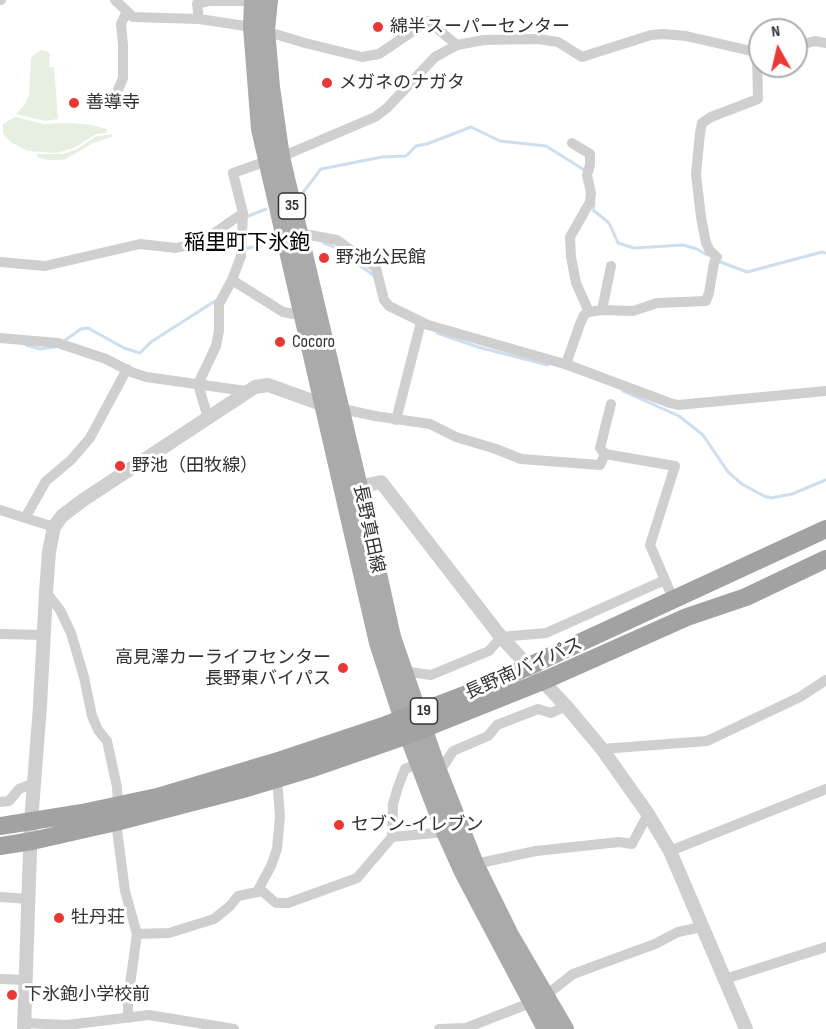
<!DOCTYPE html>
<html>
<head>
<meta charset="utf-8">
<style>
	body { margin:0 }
	#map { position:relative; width:826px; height:1029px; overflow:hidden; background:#fff; font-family:"Sofia Sans Condensed",sans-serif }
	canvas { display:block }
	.north { position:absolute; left:748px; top:18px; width:60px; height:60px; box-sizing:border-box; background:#fff; border:2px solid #adadad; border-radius:50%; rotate:352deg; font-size:16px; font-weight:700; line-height:24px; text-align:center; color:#323232 }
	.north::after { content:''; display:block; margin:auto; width:21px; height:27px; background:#ea3934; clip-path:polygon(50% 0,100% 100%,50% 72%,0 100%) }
</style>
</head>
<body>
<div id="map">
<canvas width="826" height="1029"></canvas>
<div class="north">N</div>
</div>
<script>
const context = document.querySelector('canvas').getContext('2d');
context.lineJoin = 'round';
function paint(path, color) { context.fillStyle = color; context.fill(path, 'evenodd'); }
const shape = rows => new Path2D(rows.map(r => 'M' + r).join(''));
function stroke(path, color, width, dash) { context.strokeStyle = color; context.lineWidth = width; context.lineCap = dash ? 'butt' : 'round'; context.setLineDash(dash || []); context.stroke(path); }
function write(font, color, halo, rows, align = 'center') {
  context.font = font + ' "Sofia Sans Condensed","Noto Sans JP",sans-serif'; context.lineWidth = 6; context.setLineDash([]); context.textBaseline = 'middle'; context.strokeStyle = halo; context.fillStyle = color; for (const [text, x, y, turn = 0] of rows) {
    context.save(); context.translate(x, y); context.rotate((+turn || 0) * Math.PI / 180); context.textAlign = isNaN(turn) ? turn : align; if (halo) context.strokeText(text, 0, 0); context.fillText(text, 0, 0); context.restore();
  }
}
paint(shape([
	[40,50,47,51,50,54,49,67,54,67,58,119,45,121,16,114,25,104,29,95,31,58],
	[15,117,44,124,69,123,92,125,107,129,107,133,96,134,74,148,56,153,28,151,12,143,3,134,3,124],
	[112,134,112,137,93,143,64,160,48,160,37,157,37,154,63,154,77,149,95,137]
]), '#e7efe1');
stroke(shape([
	[301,195,321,169,382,157,406,156,416,146,427,144,471,127,500,141,546,146,586,171],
	[594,204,593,210,609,223,618,243,634,248,683,245,697,249,707,255],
	[246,217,266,209],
	[324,243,337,248,373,275],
	[245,249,272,242],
	[718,261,747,272,822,252,826,253],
	[437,333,478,347,548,365],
	[64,341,81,329,88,328,124,348,140,353,151,342,215,301],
	[26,345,40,349,55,347],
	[623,391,679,416,703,435,728,472,742,484,764,496,771,498,792,494,826,480]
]), '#cddeee', 3);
stroke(shape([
	[0,0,1,0],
	[115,0,133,17,199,19,252,27,305,43,362,57,379,54,428,21,457,45],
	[199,19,197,4,210,1,246,1],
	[796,46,815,41,826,43],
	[115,97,123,78,123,45,121,24,127,11],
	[572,143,590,154,590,165,587,175,591,193,590,202,570,237,571,257,576,283,589,312,602,310,611,266],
	[281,157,375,117,387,108,435,57,457,45,484,40,538,39,558,42,582,57,651,35,663,34,686,36,760,53],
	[299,235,310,235,337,240,376,268,384,300,389,306,428,325,568,365,670,403,678,405,826,391],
	[0,262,45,266,140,244,176,248,189,245,207,238,243,213,233,173,267,161],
	[232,280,283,312,294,314,303,311],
	[602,310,633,311,657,303,706,301,709,293,714,263,717,257,710,251,706,243,701,217,696,174,700,133,702,123,711,117,758,99,757,53],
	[0,338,58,343,106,359,131,372,146,377,246,391],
	[566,364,580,324,584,315,589,312],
	[338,408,375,416,430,424,456,437,496,449,521,459,600,465,605,454,675,466,650,545,674,601],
	[208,418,198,384,216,346,219,331,219,304,232,280,241,256,243,213],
	[396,420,421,322],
	[605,454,600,448,611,404],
	[0,510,54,527],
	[25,518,46,481,71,460,90,438,127,369],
	[46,592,60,610,71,633,84,677,92,716,98,730,107,741,117,787,118,805],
	[0,634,43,635],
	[402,671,431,675,489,651,501,637,546,633,665,580],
	[602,749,707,741,800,697,826,680],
	[437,768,444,765,453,751,488,736,497,725,538,709,551,713,566,706],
	[0,802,9,801,19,789,35,783],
	[116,822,125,891,137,934,128,999,128,1018],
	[392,837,445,832],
	[670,851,826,789],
	[475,864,536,851,619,842,632,844,648,814],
	[257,892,271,866,277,849,280,816,277,779],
	[0,897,29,899],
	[137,934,169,933,214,919,230,906,238,896,262,891,276,903,288,903,357,878,392,837,393,804,398,787,405,769,410,767],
	[0,979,25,980],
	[725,979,826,947],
	[545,996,573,974,655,944,678,932,701,927],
	[24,1023,67,1025,149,1015,234,1029],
	[439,1029,466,1028,530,1003]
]), '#cfcfcf', 10);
stroke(shape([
	[359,487,381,482,501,637,566,706,602,749,648,814,670,851,746,1029],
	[24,1029,31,822,40,706,46,592,49,552,54,527,62,516,83,500,255,387,268,385,324,405]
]), '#cfcfcf', 14);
stroke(shape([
	[253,0,252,27,260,129,378,643,408,735,445,832,463,872,546,1029],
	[269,0,266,30,271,87,281,157,359,487,392,637,437,768,475,864,510,935,565,1029]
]), '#aaa', 18);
stroke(shape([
	[0,826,82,813,157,797,281,760,386,725,475,691,826,529],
	[0,846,32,841,116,822,247,788,310,769,408,735,543,681,687,617,746,597,826,559]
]), '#a2a2a2', 18);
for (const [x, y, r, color] of [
	[378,27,6,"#ea3934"],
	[327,83,6,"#ea3934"],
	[74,103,6,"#ea3934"],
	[324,258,6,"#ea3934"],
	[280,342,6,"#ea3934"],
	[120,466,6,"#ea3934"],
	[343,668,6,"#ea3934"],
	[339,825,6,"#ea3934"],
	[59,918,6,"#ea3934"],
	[12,995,6,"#ea3934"]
]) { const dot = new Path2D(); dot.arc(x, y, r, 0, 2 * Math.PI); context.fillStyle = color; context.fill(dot); stroke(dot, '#fff', 2); }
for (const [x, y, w] of [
	[292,206,27],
	[424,711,27]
]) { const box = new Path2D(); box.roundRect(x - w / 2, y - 13, w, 26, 4.5); context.fillStyle = '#fff'; context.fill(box); stroke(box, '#323232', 1.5); }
write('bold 16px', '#323232', null, [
	["35",292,206],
	["19",424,711]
]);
write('18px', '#323232', '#fff', [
	["綿半スーパーセンター",390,27],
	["メガネのナガタ",339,83],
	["善導寺",86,103],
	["野池公民館",336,258],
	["Cocoro",292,342],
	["野池（田牧線）",132,466],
	["高見澤カーライフセンター",331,658,"right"],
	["長野東バイパス",331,679,"right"],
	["セブン-イレブン",351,825],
	["牡丹荘",71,918],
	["下氷鉋小学校前",24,995]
], 'left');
write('18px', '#323232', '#fff', [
	["長野真田線",368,529,78],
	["長野南バイパス",524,669,-24]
]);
write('21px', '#000', '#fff', [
	["稲里町下氷鉋",247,244]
]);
</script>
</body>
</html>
